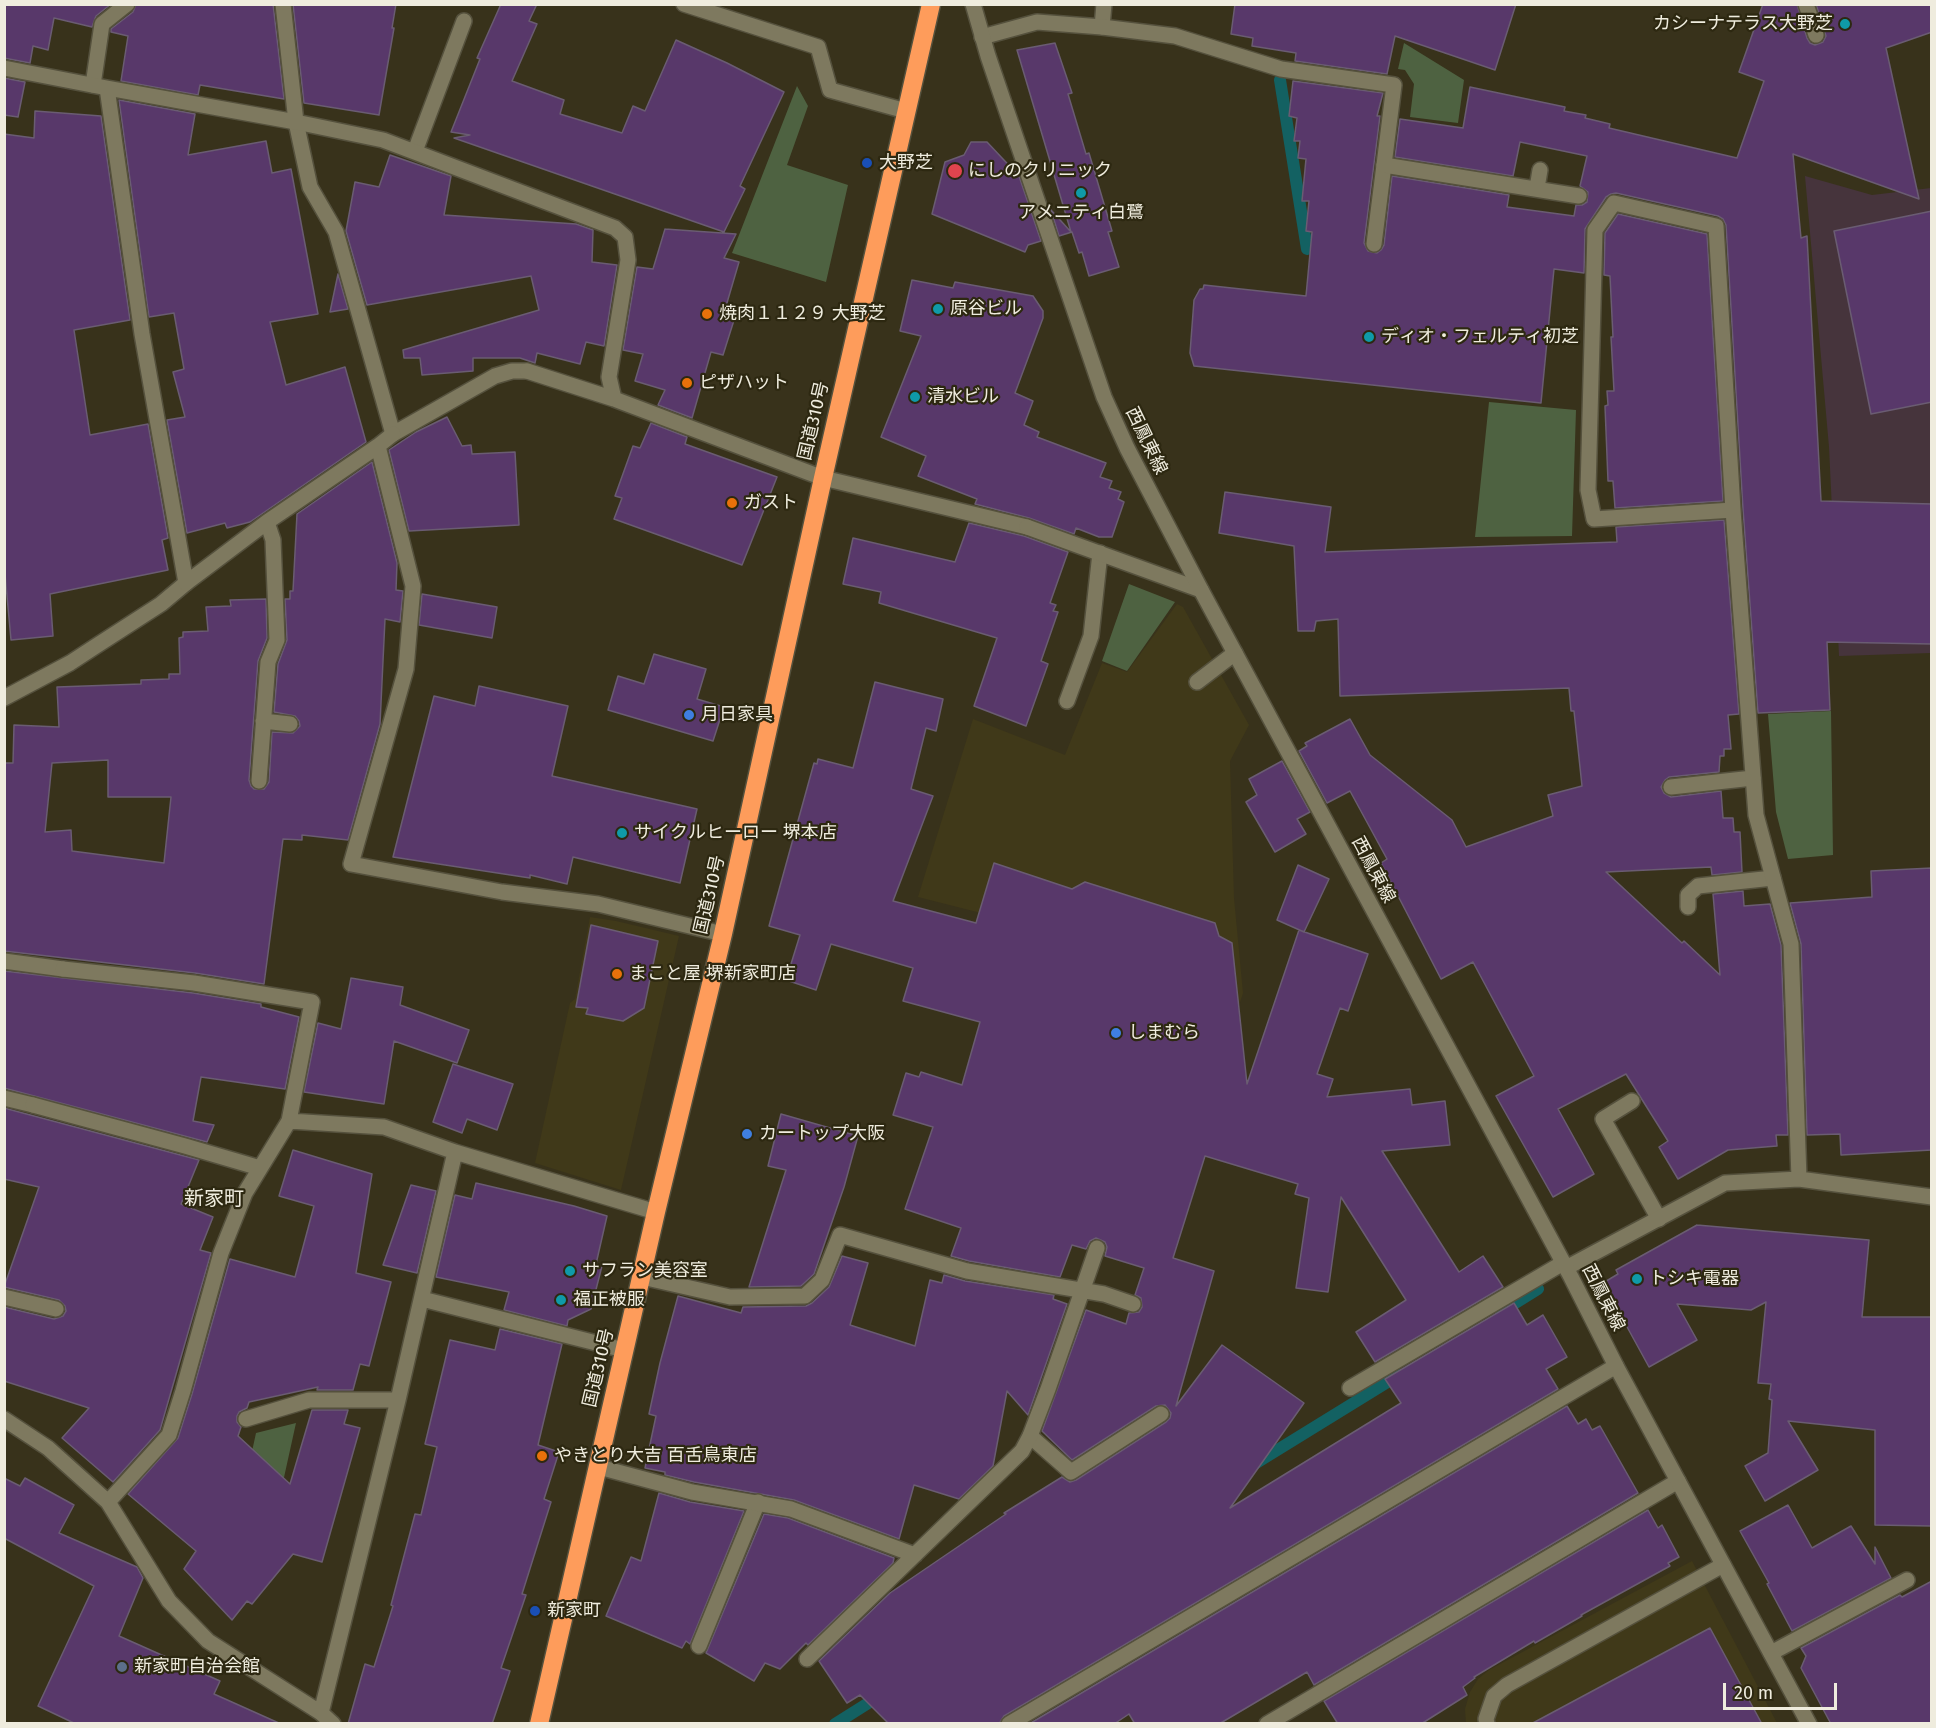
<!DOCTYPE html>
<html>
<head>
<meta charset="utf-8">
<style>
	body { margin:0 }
	#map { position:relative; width:1936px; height:1728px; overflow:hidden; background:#38321b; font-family:"Fira Sans",sans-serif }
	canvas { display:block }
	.frame { position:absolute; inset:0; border:6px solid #efecde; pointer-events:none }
	.scale { position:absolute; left:1723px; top:1683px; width:114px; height:27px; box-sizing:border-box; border:3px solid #efecde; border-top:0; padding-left:8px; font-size:18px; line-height:21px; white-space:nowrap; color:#efecde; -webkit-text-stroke:4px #2d2811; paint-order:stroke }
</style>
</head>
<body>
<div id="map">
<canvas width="1936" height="1728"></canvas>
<div class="frame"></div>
<div class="scale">20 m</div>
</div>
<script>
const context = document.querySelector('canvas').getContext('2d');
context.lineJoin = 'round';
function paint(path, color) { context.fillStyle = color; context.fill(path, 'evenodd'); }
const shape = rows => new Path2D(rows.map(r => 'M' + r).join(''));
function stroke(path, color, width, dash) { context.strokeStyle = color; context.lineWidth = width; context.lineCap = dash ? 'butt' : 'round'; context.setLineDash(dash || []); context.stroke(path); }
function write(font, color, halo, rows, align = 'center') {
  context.font = font + ' "Fira Sans","Noto Sans JP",sans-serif'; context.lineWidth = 4.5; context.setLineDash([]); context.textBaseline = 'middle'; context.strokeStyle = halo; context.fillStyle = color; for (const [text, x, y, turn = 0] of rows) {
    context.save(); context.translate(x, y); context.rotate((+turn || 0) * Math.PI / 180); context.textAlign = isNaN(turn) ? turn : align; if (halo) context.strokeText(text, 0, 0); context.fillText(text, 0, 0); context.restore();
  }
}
paint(shape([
	[1177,604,1183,607,1249,725,1230,761,1234,898,1243,993,1214,1083,1040,928,918,897,973,719,1065,755,1102,663,1127,672],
	[590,917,616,921,679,936,621,1190,535,1163,570,1003,575,999],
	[1692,1561,1777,1723,1466,1724,1465,1709,1470,1692,1478,1679,1489,1670]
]), '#403919');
paint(shape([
	[1805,176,1872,195,1931,188,1931,653,1839,656,1829,447]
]), '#46343c');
paint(shape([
	[1404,43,1464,80,1458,123,1410,117,1414,84,1405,70,1398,69],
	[797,86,808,106,787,165,848,185,826,282,732,253],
	[1489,402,1576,410,1572,536,1475,537],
	[1129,584,1175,602,1127,671,1102,661],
	[1831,711,1833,855,1788,859,1776,812,1768,714],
	[296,1423,281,1491,246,1479,256,1433]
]), '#4e6241');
stroke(shape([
	[1280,80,1307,249],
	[1501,1312,1538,1289],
	[1253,1465,1399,1375],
	[835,1724,881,1695]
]), '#136162', 12);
const building = shape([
	[4,4,111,4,96,16,92,27,54,18,48,50,33,46,30,63,4,58,4,4],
	[136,4,273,4,284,99,200,85,198,95,121,81,128,36,111,32,111,29,133,12,136,4],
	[293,4,396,4,392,28,394,28,379,115,304,103,293,4],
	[501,4,537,4,529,21,537,24,512,81,564,100,560,114,622,133,633,106,645,111,676,40,727,63,784,92,740,186,745,189,724,232,454,138,470,135,451,132,480,59,477,58,501,4],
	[1235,4,1516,4,1495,70,1395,36,1387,74,1295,61,1296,53,1252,46,1253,38,1231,34,1235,4],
	[1763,4,1797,4,1807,38,1810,43,1815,45,1823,42,1826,36,1816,4,1932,4,1932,32,1886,48,1919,199,1793,154,1801,238,1807,236,1821,501,1932,504,1932,644,1827,642,1830,710,1758,713,1743,509,1726,225,1723,219,1718,216,1616,193,1611,194,1606,197,1585,229,1584,273,1554,269,1541,403,1194,366,1190,353,1194,300,1200,289,1203,289,1204,285,1306,296,1312,232,1306,231,1309,201,1302,201,1306,159,1298,158,1300,141,1294,141,1297,118,1289,116,1293,81,1383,93,1377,116,1380,116,1364,243,1368,251,1377,253,1381,250,1384,245,1392,176,1509,195,1507,207,1574,216,1576,205,1582,205,1587,202,1588,192,1580,186,1587,156,1520,142,1513,176,1395,157,1400,119,1463,128,1470,87,1565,107,1564,111,1586,115,1585,118,1610,124,1609,128,1737,158,1764,81,1739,72,1763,4],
	[1055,43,1072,93,1068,94,1086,154,1089,153,1112,231,1108,232,1119,267,1089,276,1082,252,1079,253,1072,232,1059,236,1051,210,1071,232,1017,50,1055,43],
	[4,78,25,82,18,117,4,115,4,78],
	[119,100,195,114,188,155,266,141,272,173,291,169,318,314,270,322,286,385,345,367,366,442,250,522,227,528,225,523,187,533,167,420,185,417,173,372,184,369,174,313,149,317,119,100],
	[35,111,101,116,130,320,74,330,90,435,148,424,168,538,162,540,168,570,50,594,53,636,11,640,4,563,4,134,34,138,35,111],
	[971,142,987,142,1019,176,1041,241,1028,245,1025,252,932,214,945,162,964,155,971,142],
	[390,155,451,176,444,215,576,224,593,230,592,262,617,265,604,346,586,342,580,364,537,353,535,363,520,358,473,358,473,371,422,375,420,358,404,358,403,350,539,310,531,276,367,305,346,231,355,182,379,187,390,155],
	[1932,211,1932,402,1871,414,1834,231,1932,211],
	[1618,214,1707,234,1723,501,1615,508,1613,481,1608,481,1605,406,1608,405,1607,391,1614,391,1611,337,1613,337,1610,276,1604,275,1605,233,1618,214],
	[665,229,736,234,724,258,739,262,724,313,735,317,723,355,711,352,692,418,658,405,665,390,635,381,643,354,623,350,637,267,653,269,665,229],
	[338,274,348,309,330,312,338,274],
	[912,280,953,288,955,282,1033,296,1043,311,1043,318,1015,393,1033,401,1024,425,1039,432,1037,437,1106,463,1100,477,1112,481,1109,488,1121,492,1118,499,1124,502,1112,537,1099,537,1076,528,1074,534,1029,518,975,504,977,499,918,476,926,456,881,437,921,336,900,331,912,280],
	[447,417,462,446,471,445,472,454,515,452,519,525,409,531,389,450,416,432,447,417],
	[651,423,687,437,685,444,777,477,742,565,614,519,622,498,615,496,633,446,640,448,651,423],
	[372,462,397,563,396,590,403,591,400,622,385,619,380,724,348,840,302,835,302,840,283,839,264,984,195,973,4,951,4,763,13,763,14,725,59,727,57,687,141,684,141,680,169,679,169,674,180,674,179,638,183,637,183,632,208,631,206,607,231,606,230,600,266,599,267,638,258,661,249,780,251,786,254,789,264,789,269,782,272,732,293,733,300,726,299,721,295,716,274,712,278,664,287,640,285,599,290,599,290,591,293,591,297,514,372,462],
	[108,760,108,797,171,797,164,863,72,851,71,830,45,832,52,763,108,760],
	[1225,492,1331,507,1325,552,1617,542,1616,527,1724,520,1739,714,1728,715,1731,749,1724,749,1724,756,1720,756,1719,772,1669,777,1665,780,1661,787,1664,793,1671,797,1721,791,1723,818,1733,818,1734,832,1740,832,1742,872,1712,875,1711,867,1606,872,1682,943,1684,941,1720,975,1713,894,1743,891,1744,906,1770,904,1781,945,1788,1135,1776,1135,1777,1146,1728,1150,1678,1179,1659,1147,1668,1141,1626,1074,1558,1109,1594,1174,1553,1197,1496,1096,1534,1076,1473,962,1441,979,1381,863,1387,859,1350,791,1327,803,1299,751,1307,746,1305,743,1350,719,1370,755,1452,820,1466,847,1553,816,1548,795,1582,786,1574,711,1571,711,1569,688,1340,696,1338,619,1316,621,1314,631,1298,631,1294,546,1219,533,1225,492],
	[969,523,1024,536,1068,552,1050,603,1056,605,1053,611,1058,612,1041,661,1048,664,1026,726,974,706,997,638,879,603,881,592,843,584,853,538,955,562,969,523],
	[422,594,497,607,492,638,419,625,422,594],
	[654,654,706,669,697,699,724,707,713,741,608,710,618,676,644,684,654,654],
	[875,682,943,699,936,731,926,728,911,789,933,796,893,901,976,923,994,863,1072,889,1085,882,1215,923,1219,936,1232,943,1247,1084,1299,930,1368,954,1348,1011,1340,1008,1317,1074,1333,1079,1327,1097,1410,1089,1412,1105,1445,1101,1450,1145,1382,1151,1459,1272,1483,1256,1503,1287,1375,1362,1356,1332,1406,1300,1341,1197,1328,1292,1296,1288,1309,1198,1295,1194,1298,1184,1205,1156,1173,1258,1214,1271,1176,1406,1222,1345,1304,1403,1230,1508,1401,1403,1385,1379,1514,1303,1527,1325,1543,1315,1567,1357,1546,1369,1558,1389,1004,1716,999,1724,889,1724,860,1695,847,1703,819,1661,890,1593,1006,1514,1004,1513,1062,1477,1070,1482,1076,1480,1166,1422,1170,1418,1171,1413,1165,1405,1156,1406,1072,1460,1042,1431,1086,1310,1126,1324,1129,1313,1139,1312,1142,1307,1141,1298,1135,1295,1144,1268,1105,1256,1107,1247,1105,1242,1096,1238,1090,1241,1086,1249,1072,1245,1060,1277,969,1261,951,1256,961,1228,905,1209,933,1127,893,1115,906,1073,919,1077,921,1072,962,1085,980,1022,903,1001,913,968,831,944,816,990,786,980,800,935,769,926,814,763,817,764,818,759,853,768,875,682],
	[479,686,568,706,552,776,697,809,680,883,573,857,567,884,530,875,530,878,393,857,434,696,475,706,479,686],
	[1282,761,1310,812,1297,819,1306,834,1275,852,1246,802,1257,795,1249,779,1282,761],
	[1298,865,1329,879,1304,932,1277,920,1298,865],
	[1932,868,1932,1150,1841,1155,1840,1134,1807,1135,1801,944,1790,903,1872,897,1871,871,1932,868],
	[591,925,658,941,644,1008,623,1021,586,1014,588,1008,576,1007,591,925],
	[4,971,193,993,261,1004,261,1007,299,1017,285,1089,201,1077,193,1121,214,1125,207,1142,4,1088,4,971],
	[351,978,403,987,400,1005,469,1030,457,1063,394,1041,384,1104,304,1092,318,1023,341,1029,351,978],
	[453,1064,513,1084,497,1130,467,1119,462,1133,433,1122,453,1064],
	[4,1108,199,1160,181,1204,213,1217,200,1250,211,1253,160,1430,113,1482,62,1438,89,1408,4,1381,4,1307,54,1319,63,1316,66,1311,65,1306,59,1300,4,1287,39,1187,4,1179,4,1108],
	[781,1114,858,1136,844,1187,814,1274,801,1286,749,1287,786,1170,768,1166,781,1114],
	[293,1150,372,1174,356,1273,391,1282,369,1366,360,1364,353,1390,317,1390,318,1387,249,1402,247,1408,239,1412,237,1416,237,1422,241,1427,238,1436,290,1484,312,1410,348,1410,344,1424,360,1428,322,1562,293,1554,252,1604,247,1601,232,1620,184,1569,196,1551,128,1494,178,1438,192,1394,230,1259,295,1277,314,1206,279,1196,293,1150],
	[476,1183,574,1206,607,1216,596,1264,602,1266,591,1309,568,1320,567,1326,504,1310,509,1292,436,1277,455,1195,472,1199,476,1183],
	[411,1185,436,1191,417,1273,383,1265,411,1185],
	[1697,1225,1869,1240,1862,1317,1932,1317,1932,1526,1875,1525,1875,1430,1788,1421,1818,1470,1765,1501,1745,1466,1768,1453,1772,1400,1769,1399,1771,1384,1758,1383,1766,1302,1751,1310,1677,1304,1697,1340,1649,1367,1603,1283,1618,1274,1616,1270,1697,1225],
	[842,1256,868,1263,850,1325,915,1346,930,1280,942,1283,944,1275,965,1281,1054,1295,1053,1299,1067,1304,1028,1415,1007,1391,993,1466,959,1499,914,1485,899,1539,794,1500,694,1482,665,1475,665,1472,645,1468,656,1416,649,1414,660,1363,678,1296,741,1313,743,1307,806,1306,812,1303,829,1287,842,1256],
	[500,1329,562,1344,538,1445,559,1452,544,1499,551,1502,522,1594,526,1595,501,1668,510,1671,492,1724,348,1724,365,1664,374,1667,393,1606,391,1605,415,1514,421,1515,437,1447,425,1444,450,1340,495,1350,500,1329],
	[1567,1406,1578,1424,1586,1419,1592,1430,1600,1426,1638,1493,1314,1685,1307,1672,1219,1724,1135,1724,1129,1714,1114,1724,1029,1724,1567,1406],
	[4,1478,20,1486,25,1478,74,1505,59,1533,137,1567,143,1578,119,1636,220,1681,214,1694,281,1724,76,1724,38,1706,94,1586,4,1538,4,1478],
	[659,1493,690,1502,744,1511,690,1644,686,1641,682,1648,606,1616,631,1557,641,1561,659,1493],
	[1788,1505,1812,1548,1851,1526,1875,1564,1875,1547,1891,1578,1792,1631,1767,1584,1769,1583,1740,1531,1788,1505],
	[1648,1510,1658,1528,1662,1525,1679,1557,1668,1563,1670,1566,1581,1615,1582,1616,1535,1643,1534,1641,1474,1677,1475,1678,1463,1687,1467,1695,1421,1724,1338,1724,1324,1701,1648,1510],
	[764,1514,788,1518,894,1558,893,1563,808,1645,806,1643,780,1669,765,1663,754,1681,706,1653,764,1514],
	[1932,1581,1932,1724,1831,1724,1801,1668,1806,1656,1801,1648,1900,1595,1902,1597,1932,1581],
	[1710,1628,1762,1724,1531,1724,1710,1628]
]);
paint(building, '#58386a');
stroke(building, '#6a5c72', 1.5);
const lane = shape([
	[684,4,818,47,830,90,906,111],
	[1806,4,1816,35],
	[1102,27,1104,4],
	[93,85,102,24,127,4],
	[296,122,310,187,336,232,393,434,495,376,512,371,527,371],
	[415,151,464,21],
	[1374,244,1384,165],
	[823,478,1027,527],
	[1197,682,1235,653],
	[4,698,70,663,96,646,161,604,186,583],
	[1067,701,1091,636,1100,553],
	[1671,787,1753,778],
	[1688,907,1688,895,1698,886,1773,878],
	[4,961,63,969],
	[4,1098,33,1105],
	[1632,1101,1603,1119,1659,1219],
	[1350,1388,1563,1263],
	[1030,1436,1071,1472,1161,1414],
	[699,1646,758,1502],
	[1771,1653,1907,1580],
	[1487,1724,1486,1719,1494,1696,1507,1685,1723,1565]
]);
const street = shape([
	[283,4,296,122],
	[982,37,1037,22,1102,27,1175,36,1281,69,1394,85,1384,165,1579,196],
	[4,68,107,88,296,122,383,140,615,228,625,237,628,260,609,377,614,399],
	[107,88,142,334,186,583,267,522,378,446,393,434],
	[1537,188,1540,170],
	[527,371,614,399,823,478],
	[378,446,413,586,406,669,351,864,502,892,598,904,723,934],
	[1733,510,1594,519,1588,490,1595,230,1614,203,1716,226,1733,510,1756,815,1791,944,1799,1179],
	[1027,527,1201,590],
	[263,721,290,724],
	[259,781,268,662,277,640,273,540,267,522],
	[63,969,194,983,312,1002,289,1121,245,1193,221,1253,183,1391,169,1435,108,1502],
	[33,1105,185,1146,260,1168],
	[289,1121,384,1127,455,1152,656,1212],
	[1566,1268,1725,1183,1799,1179,1932,1197],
	[642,1277,730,1297,805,1296,822,1280,840,1235,967,1271,1104,1294,1133,1304],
	[4,1297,56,1309],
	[422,1299,624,1350],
	[4,1419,48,1448,108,1502,169,1601,208,1641,321,1713,333,1724],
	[246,1419,309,1400,398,1400],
	[599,1467,692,1492,791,1509,915,1555],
	[807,1659,1022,1451,1030,1436,1048,1389,1097,1248],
	[321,1713,398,1400,455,1152],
	[1009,1724,1616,1366],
	[1267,1724,1678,1481]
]);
const secondary = shape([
	[973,4,988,56,1104,397,1127,448,1201,590,1571,1277,1616,1366,1809,1724]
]);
const highway = shape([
	[539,1724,656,1212,723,934,823,478,931,4]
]);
stroke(lane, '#55513d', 18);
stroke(street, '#55513d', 18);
stroke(secondary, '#55513d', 18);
stroke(highway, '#55513d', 21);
stroke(lane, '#7e795f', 15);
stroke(street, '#7e795f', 15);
stroke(secondary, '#7e795f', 15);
stroke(highway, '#fe9c5b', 18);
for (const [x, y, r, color] of [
	[1845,24,6,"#0f9aa8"],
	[867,163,6,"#1a4fb4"],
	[955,171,8,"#e0444e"],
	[1081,193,6,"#0f9aa8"],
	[938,309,6,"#0f9aa8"],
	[707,314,6,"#e8710a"],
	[1369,337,6,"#0f9aa8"],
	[687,383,6,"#e8710a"],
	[915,397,6,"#0f9aa8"],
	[732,503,6,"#e8710a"],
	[689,715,6,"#3f7fe0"],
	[622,833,6,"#0f9aa8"],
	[617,974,6,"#e8710a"],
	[1116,1033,6,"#3f7fe0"],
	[747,1134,6,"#3f7fe0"],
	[570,1271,6,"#0f9aa8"],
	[1637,1279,6,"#0f9aa8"],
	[561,1300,6,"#0f9aa8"],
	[542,1456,6,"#e8710a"],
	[535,1611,6,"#1a4fb4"],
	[122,1667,6,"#5c6f8a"]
]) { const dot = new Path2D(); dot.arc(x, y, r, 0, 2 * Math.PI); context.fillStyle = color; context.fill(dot); stroke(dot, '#2d2811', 2); }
write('18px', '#efecde', '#2d2811', [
	["カシーナテラス大野芝",1833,24,"right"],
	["大野芝",879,163],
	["にしのクリニック",968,171],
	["アメニティ白鷺",1081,213,"center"],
	["原谷ビル",950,309],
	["焼肉１１２９ 大野芝",719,314],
	["ディオ・フェルティ初芝",1381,337],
	["ピザハット",699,383],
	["清水ビル",927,397],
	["ガスト",744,503],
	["月日家具",701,715],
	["サイクルヒーロー 堺本店",634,833],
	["まこと屋 堺新家町店",629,974],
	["しまむら",1128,1033],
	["カートップ大阪",759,1134],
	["サフラン美容室",582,1271],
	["トシキ電器",1649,1279],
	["福正被服",573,1300],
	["やきとり大吉 百舌鳥東店",554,1456],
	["新家町",547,1611],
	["新家町自治会館",134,1667]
], 'left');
write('18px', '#efecde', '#2d2811', [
	["国道310号",814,421,-77],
	["西鳳東線",1146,441,64],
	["西鳳東線",1373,870,62],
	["国道310号",710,895,-77],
	["西鳳東線",1603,1298,63],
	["国道310号",599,1368,-77]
]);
write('20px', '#efecde', '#2d2811', [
	["新家町",214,1199]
]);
</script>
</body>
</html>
